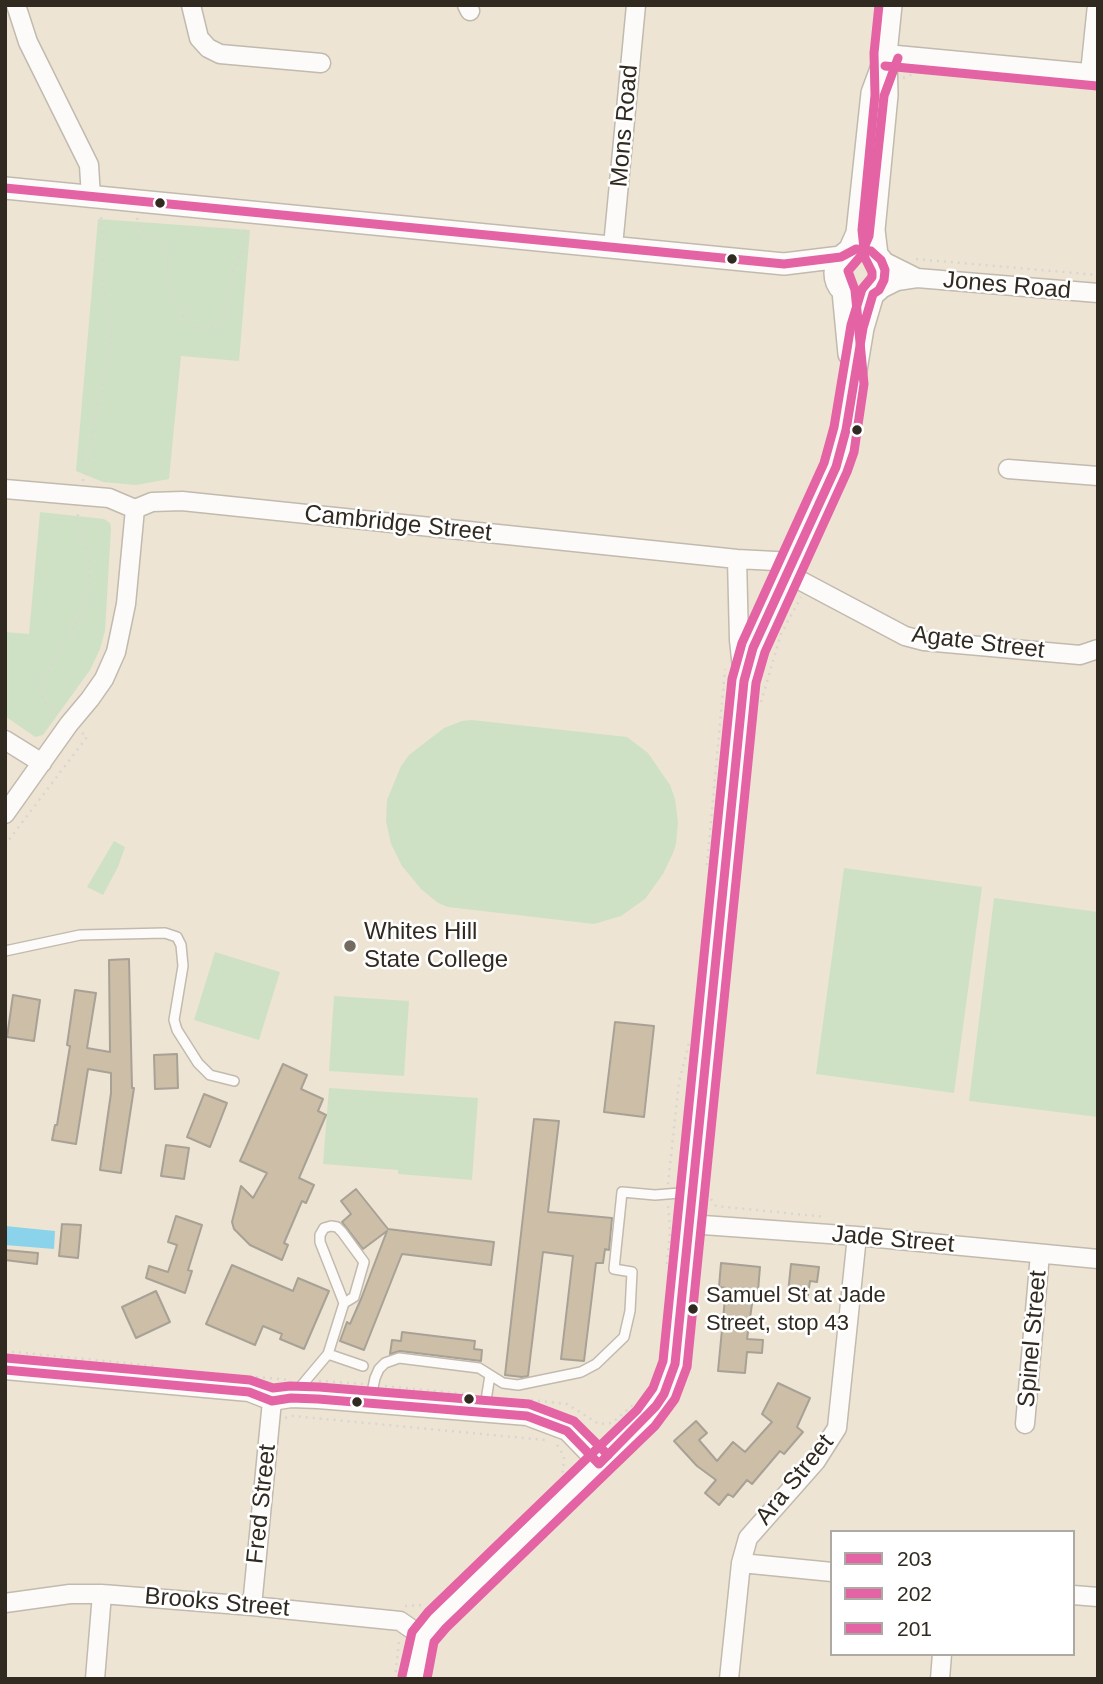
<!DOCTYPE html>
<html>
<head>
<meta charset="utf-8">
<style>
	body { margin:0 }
	#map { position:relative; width:1103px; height:1684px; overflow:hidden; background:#eee4d4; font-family:Helvetica,sans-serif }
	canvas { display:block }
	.frame { position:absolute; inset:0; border:7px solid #312a20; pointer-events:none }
	.legend { position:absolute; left:830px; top:1530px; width:245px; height:126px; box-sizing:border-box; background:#fff; border:2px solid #adaaa6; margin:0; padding:9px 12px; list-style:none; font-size:21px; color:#312a20 }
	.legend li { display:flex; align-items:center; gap:14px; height:35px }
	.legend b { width:35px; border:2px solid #adaaa6 }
</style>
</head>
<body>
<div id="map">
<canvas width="1103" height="1684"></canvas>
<div class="frame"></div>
<ul class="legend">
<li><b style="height:9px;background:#e463a4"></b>203</li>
<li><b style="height:9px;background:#e463a4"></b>202</li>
<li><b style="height:9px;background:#e463a4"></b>201</li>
</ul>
</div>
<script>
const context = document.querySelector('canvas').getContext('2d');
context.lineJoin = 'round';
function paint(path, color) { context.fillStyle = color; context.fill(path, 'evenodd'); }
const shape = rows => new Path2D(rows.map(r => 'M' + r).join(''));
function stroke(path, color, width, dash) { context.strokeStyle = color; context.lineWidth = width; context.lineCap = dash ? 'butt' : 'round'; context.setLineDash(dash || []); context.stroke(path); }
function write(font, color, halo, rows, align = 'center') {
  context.font = font + ' Helvetica,sans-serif'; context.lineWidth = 5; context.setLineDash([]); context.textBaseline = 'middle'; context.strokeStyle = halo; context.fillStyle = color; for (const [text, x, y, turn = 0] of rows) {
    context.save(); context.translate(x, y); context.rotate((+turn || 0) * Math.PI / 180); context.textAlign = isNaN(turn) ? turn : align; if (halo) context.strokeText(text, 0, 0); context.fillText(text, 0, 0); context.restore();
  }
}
paint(shape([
	[98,219,250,230,239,361,181,356,169,479,136,485,103,482,76,471],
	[40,512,104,519,110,523,111,528,105,631,100,649,90,670,43,735,35,737,5,716,5,632,29,634],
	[472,720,627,737,648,753,670,785,675,799,678,822,676,844,673,853,663,874,645,899,621,916,594,924,448,907,438,903,421,889,402,866,391,844,386,821,387,800,401,766,409,755,444,728,462,721],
	[114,841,125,847,118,867,103,895,87,887],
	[844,868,982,887,954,1093,816,1074],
	[994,898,1098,912,1098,1117,969,1101],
	[215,952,280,972,259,1040,194,1020],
	[334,996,409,1001,404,1076,329,1071],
	[329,1088,478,1098,472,1180,398,1174,398,1170,323,1164]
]), '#cfe1c4');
paint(shape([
	[5,1226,55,1231,54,1249,5,1245]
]), '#8bd3ea');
const building = shape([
	[129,959,132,1088,134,1088,121,1173,100,1170,111,1093,111,1073,88,1069,76,1144,52,1140,55,1125,57,1125,70,1046,67,1045,75,990,96,993,87,1048,110,1052,109,960,129,959],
	[13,995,40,1000,34,1041,7,1037,13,995],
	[615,1022,654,1026,644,1117,604,1112,615,1022],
	[177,1054,178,1088,155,1089,154,1055,177,1054],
	[283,1064,307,1075,301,1089,323,1099,318,1111,326,1115,299,1178,314,1185,306,1203,302,1201,284,1243,288,1245,282,1260,250,1245,234,1229,232,1222,241,1186,253,1198,267,1173,240,1161,283,1064],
	[204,1094,227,1103,210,1147,187,1137,204,1094],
	[534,1119,559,1121,548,1212,612,1218,609,1250,605,1249,603,1263,596,1263,584,1361,561,1359,573,1256,543,1252,528,1376,522,1377,505,1375,534,1119],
	[166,1145,189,1148,184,1179,161,1176,166,1145],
	[356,1189,388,1229,494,1242,491,1265,402,1254,364,1350,340,1341,347,1322,350,1324,361,1299,387,1231,363,1249,342,1222,351,1214,341,1201,356,1189],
	[176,1216,202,1225,188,1270,192,1271,185,1293,146,1278,149,1266,168,1272,177,1245,168,1242,176,1216],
	[62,1224,81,1225,78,1258,59,1256,62,1224],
	[5,1250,38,1253,37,1264,5,1260,5,1250],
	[721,1263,760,1267,758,1291,754,1290,747,1339,763,1340,762,1353,747,1352,745,1373,718,1371,726,1288,719,1287,721,1263],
	[791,1264,819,1267,817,1282,810,1281,808,1295,788,1293,791,1264],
	[232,1265,293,1291,298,1278,329,1291,304,1349,280,1339,282,1334,263,1326,255,1345,206,1324,232,1265],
	[156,1291,170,1322,136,1338,122,1307,156,1291],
	[402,1332,475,1341,474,1349,482,1350,481,1361,400,1351,390,1354,392,1340,401,1341,402,1332],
	[778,1383,810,1398,797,1427,803,1432,784,1454,780,1451,752,1484,747,1480,733,1497,728,1494,719,1505,705,1493,716,1480,697,1466,674,1441,696,1421,707,1433,699,1440,717,1461,733,1442,745,1452,772,1422,762,1414,778,1383]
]);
paint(building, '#ccbea7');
stroke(building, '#a8a195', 2);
const service = shape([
	[5,951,80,935,165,933,177,937,181,945,183,966,174,1020,177,1030,198,1063,210,1075,234,1081],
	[328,1354,363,1366],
	[291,1398,328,1354,344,1303,320,1242,320,1235,324,1228,331,1226,337,1227,342,1232,364,1262,354,1297,344,1303],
	[370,1402,375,1378,379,1369,385,1363,399,1358,479,1368,503,1383,518,1385,581,1372,596,1364,624,1337,630,1311,632,1272,614,1269,622,1192,655,1195,692,1192],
	[484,1413,490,1375]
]);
const minor = shape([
	[16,5,28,42,89,165,91,197],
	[191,5,199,38,208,48,220,54,321,63],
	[467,5,470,11],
	[886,54,1098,74],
	[1090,73,1097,5],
	[613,246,636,5],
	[881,260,917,278],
	[879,290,897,281,917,278,1098,293],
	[1008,469,1098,476],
	[5,489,109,498,135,509],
	[135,509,152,502,182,501,737,559,794,562],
	[737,559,739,640,743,677],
	[788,574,905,636,924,641,1080,655,1098,649],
	[5,740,42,763],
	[5,814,69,724,90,699,104,679,116,652,126,604,135,509],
	[689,1224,857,1236,1098,1259],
	[5,1370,249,1392,272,1401,291,1398,318,1399,527,1416,567,1431,599,1464],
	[1025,1424,1040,1254],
	[741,1563,832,1572],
	[1073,1595,1098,1597],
	[5,1603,70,1594,102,1594,252,1606,400,1621,423,1637],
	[252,1606,272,1401],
	[95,1679,102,1594],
	[729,1679,741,1563,748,1538,816,1461,837,1428,857,1236],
	[940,1679,942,1654]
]);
const tertiary = shape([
	[5,188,784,264,841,257],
	'835 273a25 25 0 1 1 50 0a25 25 0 1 1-50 0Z',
	[849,251,857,233,872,93,882,66],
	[877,255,874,230,887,95,886,54,891,5],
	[843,291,849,354],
	[414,1679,423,1637,437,1620,646,1418,664,1394,671,1378,677,1353,744,681,753,648,836,467,846,430,863,328,873,294]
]);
stroke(service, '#c1baae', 12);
stroke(minor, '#c1baae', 21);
stroke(tertiary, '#c1baae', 24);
stroke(shape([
	[903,78,916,73],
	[137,218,140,228,159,243,166,251,169,287,185,320,194,327,207,329,217,325,224,317,232,274,243,246,245,229],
	[916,259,1098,275],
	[83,481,91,451,95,416,107,370,112,330,102,281,103,241,101,216],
	[761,702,781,634,801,597],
	[57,713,46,704,41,693,43,680,82,613,90,579,88,554,77,528,78,512],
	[5,845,87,737,81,732],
	[707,865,725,669],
	[668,1184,679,1082,690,1039],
	[711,1199,716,1206,826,1217],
	[667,1264,670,1232,668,1205],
	[5,1351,155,1366],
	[256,1377,291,1380],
	[319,1381,364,1384],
	[385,1386,476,1395],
	[531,1400,567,1404,599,1424,612,1423,634,1404],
	[285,1418,293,1416,545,1440],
	[557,1445,564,1456,563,1471,561,1474],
	[405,1606,426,1605],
	[395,1679,399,1641]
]), '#d9d6d1', 2.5, [2, 5]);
stroke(service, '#fcfbf9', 9);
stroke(minor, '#fcfbf9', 18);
stroke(tertiary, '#fcfbf9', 21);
stroke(shape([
	[5,188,784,264,841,257,856,249,871,251,881,260,885,270,884,280,879,290,873,294,863,328,846,430,836,467,753,648,744,681,675,1364,664,1394,656,1406,599,1464],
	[5,1370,249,1392,272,1401,291,1398,318,1399,527,1416,567,1431,599,1464]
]), '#e463a4', 9);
stroke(shape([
	[885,66,1097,86],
	[427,1679,434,1642,446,1628,655,1426,675,1399,687,1367,756,683,765,652,847,472,854,452,864,384,855,290,848,271,860,257,869,236,884,96,898,58]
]), '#e463a4', 9);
stroke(shape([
	[6,1358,250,1380,273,1388,290,1386,319,1387,529,1404,574,1421,608,1455],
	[402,1676,412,1632,428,1612,637,1410,653,1388,663,1361,732,679,742,643,824,463,834,427,851,325,862,289,872,277,872,272,865,258,862,230,875,95,874,53,879,5]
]), '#e463a4', 9);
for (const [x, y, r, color] of [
	[160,203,6,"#312a20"],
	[732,259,6,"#312a20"],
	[857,430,6,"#312a20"],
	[350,946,7,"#736b5f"],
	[693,1309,6,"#312a20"],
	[469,1399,6,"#312a20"],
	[357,1402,6,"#312a20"]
]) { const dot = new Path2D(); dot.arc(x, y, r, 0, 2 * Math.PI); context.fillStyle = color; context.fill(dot); stroke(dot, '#fff', 2.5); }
write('22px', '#312a20', '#fff', [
	["Samuel St at Jade",706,1296],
	["Street, stop 43",706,1324]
], 'left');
write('24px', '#312a20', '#fff', [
	["Mons Road",625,126,-85],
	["Jones Road",1007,286,5],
	["Cambridge Street",398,524,6],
	["Agate Street",978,643,7],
	["Jade Street",893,1240,5],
	["Spinel Street",1033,1339,-85],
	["Ara Street",795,1480,-51],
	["Fred Street",262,1504,-84],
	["Brooks Street",217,1603,5]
]);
write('24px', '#312a20', '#fff', [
	["Whites Hill",364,932],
	["State College",364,960]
], 'left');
</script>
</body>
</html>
